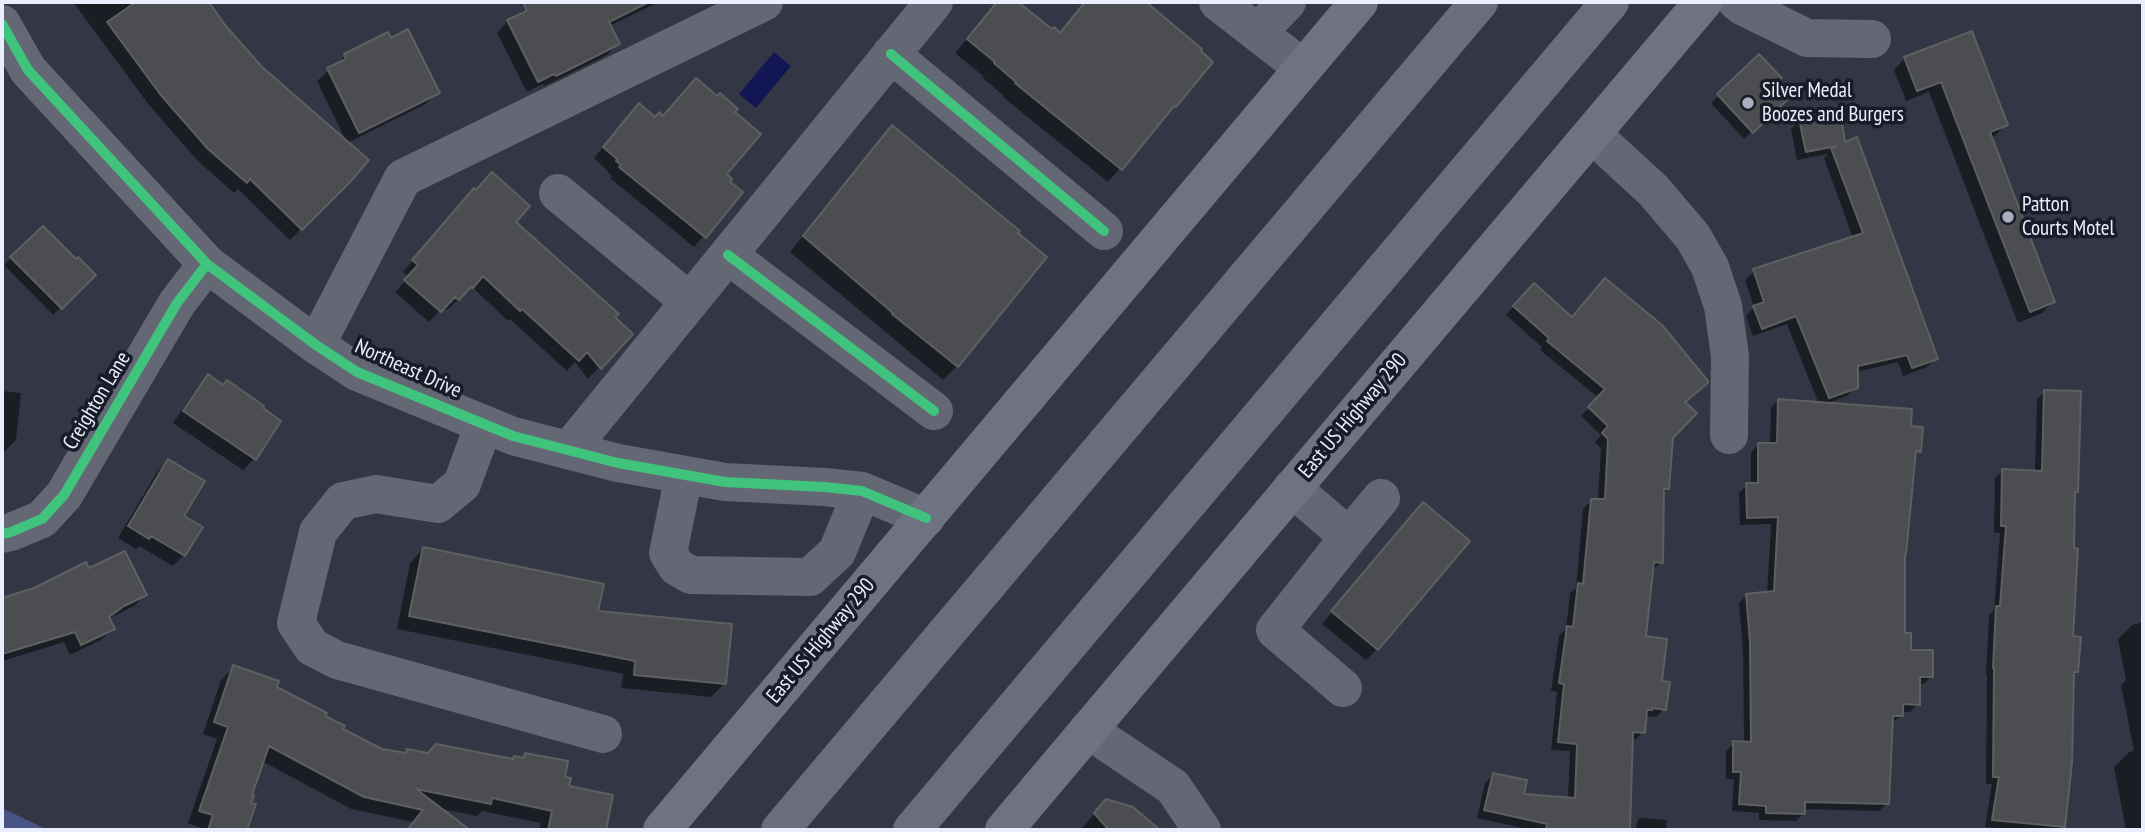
<!DOCTYPE html>
<html>
<head>
<meta charset="utf-8">
<style>
	body { margin:0 }
	#map { position:relative; width:2145px; height:832px; overflow:hidden; background:#333745; font-family:"PT Sans Narrow",sans-serif }
	canvas { display:block }
	.frame { position:absolute; inset:0; border:4px solid #e9efff; pointer-events:none }
</style>
</head>
<body>
<div id="map">
<canvas width="2145" height="832"></canvas>
<div class="frame"></div>
</div>
<script>
const context = document.querySelector('canvas').getContext('2d');
context.lineJoin = 'round';
function paint(path, color) { context.fillStyle = color; context.fill(path, 'evenodd'); }
const shape = rows => new Path2D(rows.map(r => 'M' + r).join(''));
function stroke(path, color, width, dash) { context.strokeStyle = color; context.lineWidth = width; context.lineCap = dash ? 'butt' : 'round'; context.setLineDash(dash || []); context.stroke(path); }
function write(font, color, halo, rows, align = 'center') {
  context.font = font + ' "PT Sans Narrow",sans-serif'; context.lineWidth = 7; context.setLineDash([]); context.textBaseline = 'middle'; context.strokeStyle = halo; context.fillStyle = color; for (const [text, x, y, turn = 0] of rows) {
    context.save(); context.translate(x, y); context.rotate((+turn || 0) * Math.PI / 180); context.textAlign = isNaN(turn) ? turn : align; if (halo) context.strokeText(text, 0, 0); context.fillText(text, 0, 0); context.restore();
  }
}
paint(shape([
	[2,808,48,830,2,830]
]), '#475484');
paint(shape([
	[774,52,791,66,756,108,739,94]
]), '#131655');
paint(shape([
	[73,2,206,2,349,180,290,240,238,189,234,193,197,160,149,105],
	[548,2,659,2,609,26,618,44,607,55,544,86,543,84,527,92,497,33,508,21],
	[998,2,1015,2,1053,31,1059,34,1085,2,1142,2,1200,49,1198,52,1211,62,1108,182,1003,97,1004,96,982,77,983,76,955,53],
	[345,56,437,92,426,104,347,143,317,81],
	[1759,57,1772,86,1784,100,1744,139,1711,103],
	[1905,58,2006,124,1995,136,1990,138,2053,302,2042,313,2018,323,1929,92,1906,101,1894,70],
	[629,116,655,118,662,117,725,175,704,236,694,247,610,178,612,176,607,172,608,171,594,158],
	[1800,120,1844,145,1936,358,1927,367,1903,376,1898,362,1856,372,1856,387,1847,396,1825,404,1909,428,1919,451,1913,456,1904,553,1903,635,1909,652,1932,676,1924,684,1918,684,1918,704,1910,712,1901,712,1901,716,1891,723,1887,803,1879,811,1804,809,1804,813,1796,821,1759,820,1759,813,1732,811,1734,779,1726,779,1726,751,1734,743,1744,743,1743,651,1739,603,1747,595,1767,594,1771,524,1740,525,1739,493,1747,485,1751,485,1751,452,1759,444,1770,445,1771,408,1778,400,1819,404,1787,324,1753,336,1746,316,1754,307,1745,280,1754,271,1853,238,1824,158,1828,154,1797,160,1791,129],
	[893,128,957,366,943,380,790,252,878,142],
	[463,202,513,222,631,334,588,379,575,362,567,371,510,319,508,321,472,287,447,310,443,307,429,322,395,292,409,277,403,272],
	[42,228,75,262,94,275,53,315,4,265],
	[1526,293,1572,318,1683,403,1671,438,1668,489,1663,494,1662,562,1652,570,1644,638,1660,682,1664,709,1656,717,1644,716,1643,732,1635,740,1631,740,1628,830,1532,830,1477,818,1485,783,1493,775,1522,796,1568,799,1570,751,1551,750,1557,692,1551,691,1559,636,1566,629,1570,593,1576,588,1583,509,1591,501,1598,501,1601,448,1595,442,1601,435,1581,416,1599,398,1540,350,1542,347,1506,315],
	[208,377,279,422,254,459,243,470,173,423,197,388],
	[2,391,21,393,16,440,5,451,2,451],
	[2045,392,2076,491,2073,494,2071,638,2077,671,2072,676,2063,826,2059,830,2020,830,1985,827,1992,784,1986,784,1987,675,1986,675,1989,615,1994,610,2000,533,1994,533,1995,478,2003,471,2035,472,2037,399],
	[168,461,182,516,184,555,173,566,139,546,136,549,118,538,157,472],
	[1412,515,1377,649,1366,660,1322,624],
	[423,549,596,613,724,684,711,697,621,688,623,674,397,629,410,563],
	[88,571,145,595,134,606,108,619,113,628,101,640,70,655,64,642,2,661,2,599],
	[2143,622,2143,830,2126,830,2114,767,2129,752,2134,751,2121,685,2126,680,2118,639,2132,625],
	[234,667,275,687,323,717,341,730,381,751,404,755,408,751,427,755,512,761,521,759,526,755,563,779,567,787,611,796,605,830,539,830,541,823,482,811,477,816,437,808,467,830,407,830,413,822,351,809,262,761,250,796,246,829,248,830,201,830,201,828,188,823,217,739,203,734,221,680],
	[1132,809,1157,830,1080,830,1096,812],
	[1640,818,1667,820,1666,830,1636,830,1637,821]
]), '#0007');
const building = shape([
	[136,2,209,2,225,25,262,67,369,160,351,181,302,230,250,179,247,183,208,149,160,94,107,22,136,2],
	[523,2,649,2,609,22,620,44,556,76,554,74,538,82,507,20,527,11,523,2],
	[997,2,1018,2,1052,29,1054,27,1060,33,1085,2,1146,2,1202,49,1201,51,1213,62,1176,107,1174,106,1122,170,1015,83,1016,82,994,63,995,62,967,39,997,2],
	[408,29,440,93,359,133,327,68,346,59,344,54,388,32,391,38,408,29],
	[1972,31,2008,125,1990,132,2055,302,2030,312,1941,82,1917,91,1904,57,1972,31],
	[1759,54,1782,78,1774,86,1787,100,1753,133,1717,94,1759,54],
	[696,78,717,96,720,93,738,109,735,112,761,134,727,174,732,179,730,182,743,192,706,238,619,167,621,165,616,161,617,159,603,147,639,103,655,117,659,112,663,116,696,78],
	[1840,111,1845,142,1857,137,1938,359,1912,368,1907,355,1858,366,1858,388,1829,398,1796,316,1762,329,1753,306,1764,302,1753,269,1863,233,1831,148,1837,146,1806,152,1799,119,1840,111],
	[892,125,1004,218,1020,231,1018,233,1047,257,958,367,892,314,893,313,803,236,892,125],
	[492,172,530,206,516,222,619,314,615,317,633,334,601,369,587,352,579,361,522,309,520,311,483,276,473,288,471,287,459,300,455,297,441,312,404,280,418,265,412,260,474,188,476,190,492,172],
	[43,226,76,259,78,257,96,275,62,309,10,257,43,226],
	[1605,278,1662,325,1708,381,1708,383,1685,402,1697,413,1673,438,1669,489,1664,489,1663,563,1654,562,1646,636,1667,639,1662,681,1670,682,1666,710,1652,708,1652,710,1647,710,1645,733,1633,732,1630,830,1546,830,1547,824,1484,810,1493,773,1527,780,1524,794,1575,798,1577,744,1558,742,1564,684,1559,683,1567,626,1573,627,1578,583,1583,584,1591,499,1605,499,1608,439,1602,433,1608,426,1588,407,1605,389,1547,341,1549,338,1513,306,1534,283,1572,317,1605,278],
	[208,374,223,385,227,380,264,406,263,408,281,421,256,460,183,411,208,374],
	[2044,390,2081,391,2078,492,2075,492,2074,548,2078,549,2073,636,2081,637,2078,672,2074,672,2072,763,2065,827,1992,820,1999,777,1993,777,1994,668,1993,668,1996,606,2000,606,2006,526,2001,526,2002,469,2042,471,2044,390],
	[1778,399,1912,409,1911,426,1923,427,1921,452,1916,451,1906,554,1905,554,1905,633,1911,633,1911,650,1933,650,1933,677,1920,677,1920,705,1903,704,1903,716,1893,716,1889,804,1805,802,1805,814,1766,813,1766,806,1739,804,1741,772,1733,772,1733,741,1751,742,1750,642,1746,594,1774,591,1778,517,1747,518,1746,483,1758,483,1758,443,1777,443,1778,399],
	[168,459,205,481,184,516,203,527,185,556,151,536,149,539,128,526,168,459],
	[1423,502,1470,541,1378,650,1331,611,1423,502],
	[423,547,604,584,598,611,732,624,726,684,634,675,635,661,409,616,423,547],
	[125,551,147,595,124,606,109,617,115,629,81,645,75,632,2,654,2,598,34,588,86,562,89,568,125,551],
	[233,665,279,681,277,687,327,713,325,716,345,726,343,729,382,749,406,753,407,749,428,753,436,744,513,759,514,756,524,758,525,753,568,761,565,777,571,778,569,786,613,795,606,830,548,830,552,811,492,798,491,804,416,789,470,830,407,830,423,810,364,797,269,746,252,795,254,796,251,803,256,804,247,830,208,830,213,815,199,811,228,727,214,722,233,665],
	[1106,799,1133,807,1160,830,1109,830,1094,813,1106,799]
]);
paint(building, '#4c4d50');
stroke(building, '#5e5f5f', 2);
stroke(shape([
	[1218,2,1303,68],
	[1737,2,1742,6,1807,38,1872,39],
	[2,24,28,70,207,264,316,345,357,372,513,436,618,463,725,482,825,487,862,491,926,518],
	[1258,32,1287,2],
	[891,54,1104,231],
	[1592,134,1654,191,1693,237,1710,267,1723,306,1730,356,1729,435],
	[558,193,690,302],
	[728,255,934,411],
	[316,345,403,178,764,2],
	[484,424,462,484,438,504,376,494,343,501,318,532,296,623,312,647,337,660,603,734],
	[569,450,934,2],
	[684,475,668,553,677,567,691,575,810,577,837,552,862,491],
	[1292,488,1349,537,1275,630,1343,688],
	[2,534,11,532,42,519,64,495,177,303,207,264],
	[1349,537,1381,498],
	[1088,730,1173,787,1202,830]
]), '#646774', 38);
stroke(shape([
	[662,830,1359,2],
	[1004,830,1703,2]
]), '#6e7281', 38);
stroke(shape([
	[780,830,1479,2],
	[912,830,1610,2]
]), '#6a6e7c', 38);
stroke(shape([
	[2,24,28,70,207,264,316,345,357,372,513,436,618,463,725,482,825,487,862,491,926,518],
	[891,54,1104,231],
	[728,255,934,411],
	[2,534,11,532,42,519,64,495,177,303,207,264]
]), '#40c37c', 10);
for (const [x, y, r, color] of [
	[1748,103,7,"#a9afbe"],
	[2008,217,7,"#a9afbe"]
]) { const dot = new Path2D(); dot.arc(x, y, r, 0, 2 * Math.PI); context.fillStyle = color; context.fill(dot); stroke(dot, '#181c27', 2.5); }
write('21px', '#e9efff', '#181c27', [
	["Silver Medal",1762,91],
	["Boozes and Burgers",1762,115],
	["Patton",2022,205],
	["Courts Motel",2022,229]
], 'left');
write('21px', '#e9efff', '#181c27', [
	["Northeast Drive",408,369,24],
	["Creighton Lane",97,401,-59],
	["East US Highway 290",1353,416,-50],
	["East US Highway 290",821,641,-50]
]);
</script>
</body>
</html>
